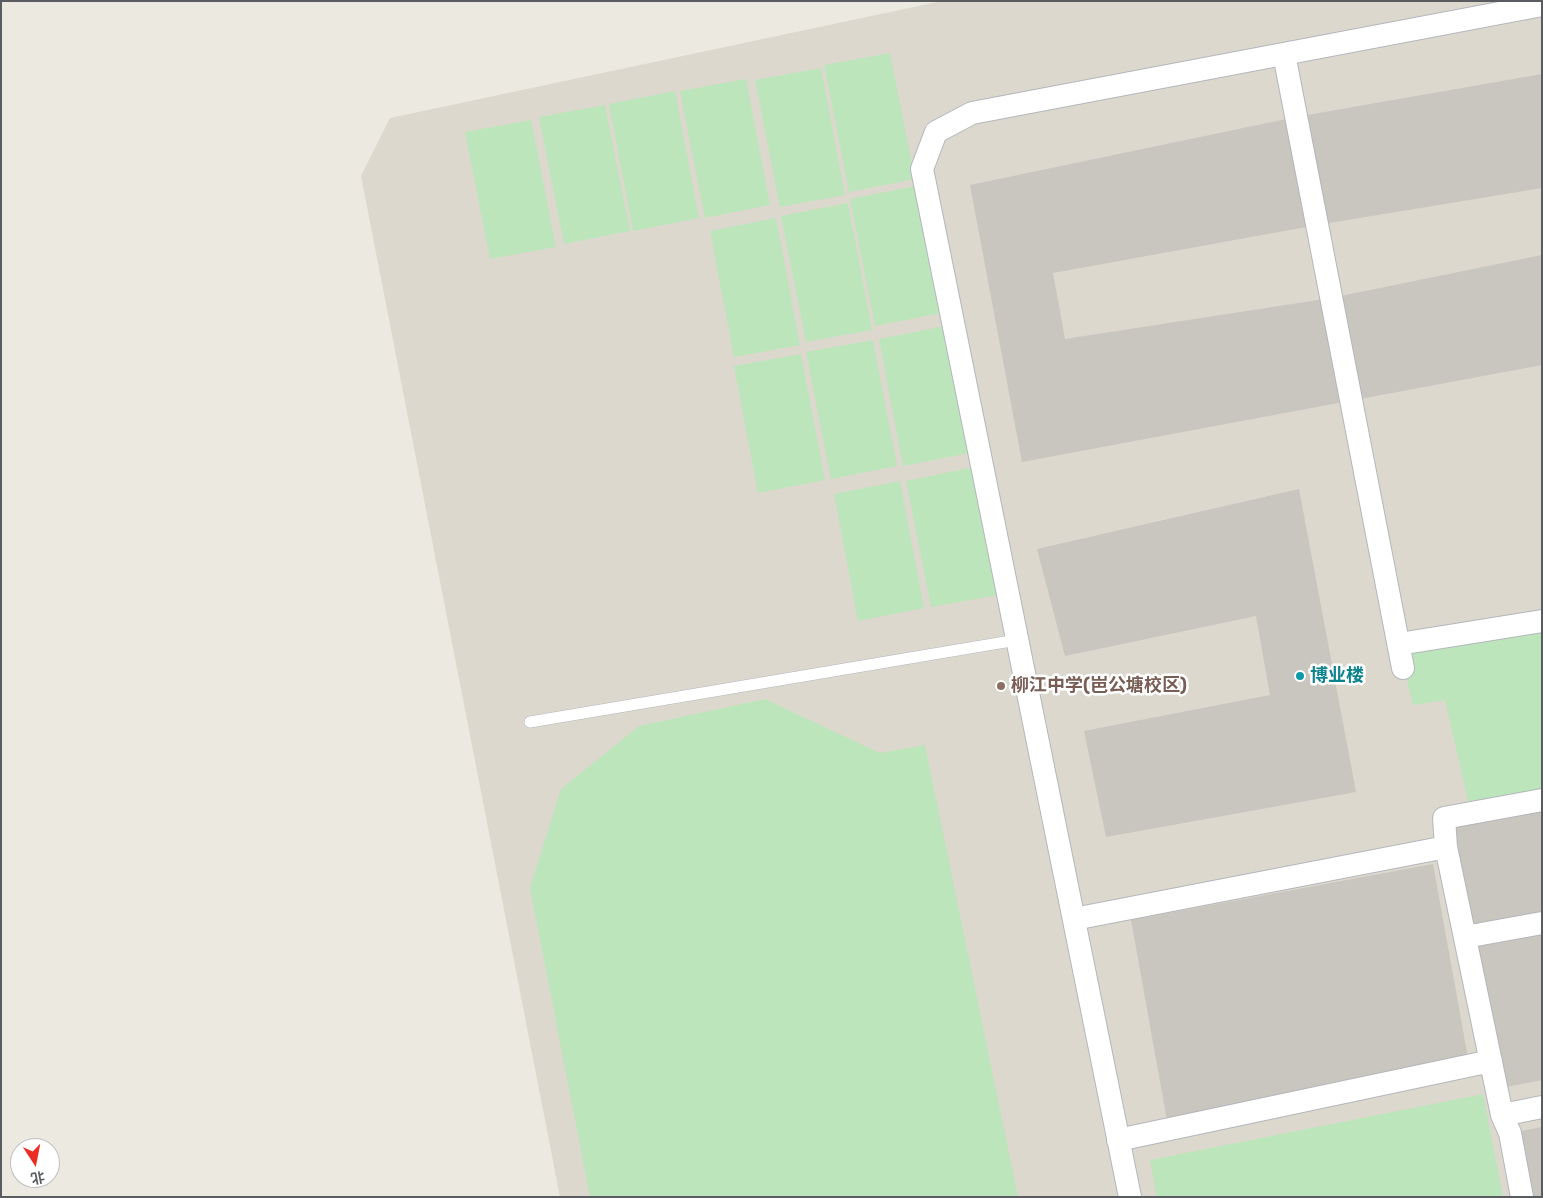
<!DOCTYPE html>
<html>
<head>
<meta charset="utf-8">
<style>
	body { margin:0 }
	#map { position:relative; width:1543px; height:1198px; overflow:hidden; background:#ece9e0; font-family:Rubik,"Noto Sans SC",sans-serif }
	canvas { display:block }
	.frame { position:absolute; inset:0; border:2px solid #595d61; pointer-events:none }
	.north { position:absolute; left:10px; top:1138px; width:50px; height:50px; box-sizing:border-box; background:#fff; border:1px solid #bdbec0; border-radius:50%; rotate:169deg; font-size:14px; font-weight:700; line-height:20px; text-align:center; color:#595d61 }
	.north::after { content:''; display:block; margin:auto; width:18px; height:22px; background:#ec2d26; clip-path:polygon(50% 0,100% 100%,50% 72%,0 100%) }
</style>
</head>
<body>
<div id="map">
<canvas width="1543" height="1198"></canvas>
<div class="frame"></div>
<div class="north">北</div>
</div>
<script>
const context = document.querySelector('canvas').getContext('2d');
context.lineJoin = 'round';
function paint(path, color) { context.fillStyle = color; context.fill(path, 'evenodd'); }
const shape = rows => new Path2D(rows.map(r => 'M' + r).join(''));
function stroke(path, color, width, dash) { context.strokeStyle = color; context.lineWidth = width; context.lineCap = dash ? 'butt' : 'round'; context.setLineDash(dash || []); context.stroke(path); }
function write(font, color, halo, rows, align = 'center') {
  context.font = font + ' Rubik,"Noto Sans SC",sans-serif'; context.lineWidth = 5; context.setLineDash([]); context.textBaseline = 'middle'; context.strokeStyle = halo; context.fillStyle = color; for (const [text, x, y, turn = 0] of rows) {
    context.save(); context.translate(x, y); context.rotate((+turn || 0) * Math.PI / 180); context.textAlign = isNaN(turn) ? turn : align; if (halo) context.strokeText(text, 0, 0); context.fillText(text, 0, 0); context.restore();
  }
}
paint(shape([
	[942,1,1542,1,1542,1197,560,1197,361,176,390,118]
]), '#dcd8ce');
paint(shape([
	[890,53,915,179,849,192,824,65],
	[821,68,845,195,780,207,755,80],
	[746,79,770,205,705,218,680,91],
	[675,91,699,218,633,231,609,104],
	[605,105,630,231,564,244,539,117],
	[531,120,556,247,490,259,465,132],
	[916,186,941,313,875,326,850,199],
	[848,203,872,330,806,342,781,216],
	[776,218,800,345,734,357,710,231],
	[945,326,969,453,903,466,879,339],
	[873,340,897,466,831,479,806,352],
	[801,354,825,480,758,493,734,366],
	[974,467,998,595,931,607,906,481],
	[900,481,924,608,858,621,834,494],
	[1542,627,1542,792,1469,805,1445,700,1413,705,1400,651],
	[765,699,880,753,925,745,1018,1197,590,1197,530,888,561,789,639,726],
	[1483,1094,1503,1197,1157,1197,1150,1160]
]), '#bde5bb');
paint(shape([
	[1542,74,1542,188,1317,225,1053,273,1065,339,1331,298,1542,255,1542,365,1022,462,970,185,1296,117],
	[1299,489,1356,792,1106,837,1084,731,1270,695,1256,616,1065,656,1037,549],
	[1542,806,1542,917,1464,931,1446,823],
	[1433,864,1470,1069,1168,1126,1131,920],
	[1542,931,1542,1080,1496,1089,1467,945],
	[1542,1127,1542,1197,1522,1197,1510,1133]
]), '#c9c5bf');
const lane = shape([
	[530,722,1017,640]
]);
const street = shape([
	[1284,54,1403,668],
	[1399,644,1542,621],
	[1446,847,1444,818,1542,800],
	[1074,919,1446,847,1502,1115,1510,1133,1522,1197],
	[1465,937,1542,923],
	[1502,1115,1542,1107],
	[1118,1140,1491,1061],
	[1130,1197,922,169,936,132,972,113,1542,5]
]);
stroke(lane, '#b3b7bb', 12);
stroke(street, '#b3b7bb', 24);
stroke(lane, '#fff', 11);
stroke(street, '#fff', 22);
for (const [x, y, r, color] of [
	[1300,676,5,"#0f9aa8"],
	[1001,686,5,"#8d6e63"]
]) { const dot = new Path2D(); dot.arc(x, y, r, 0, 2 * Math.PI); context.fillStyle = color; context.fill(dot); stroke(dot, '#fff', 2); }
write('bold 18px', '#0d838f', '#fff', [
	["博业楼",1310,676]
], 'left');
write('bold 18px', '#785e54', '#fff', [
	["柳江中学(岜公塘校区)",1011,686]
], 'left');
</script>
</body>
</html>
